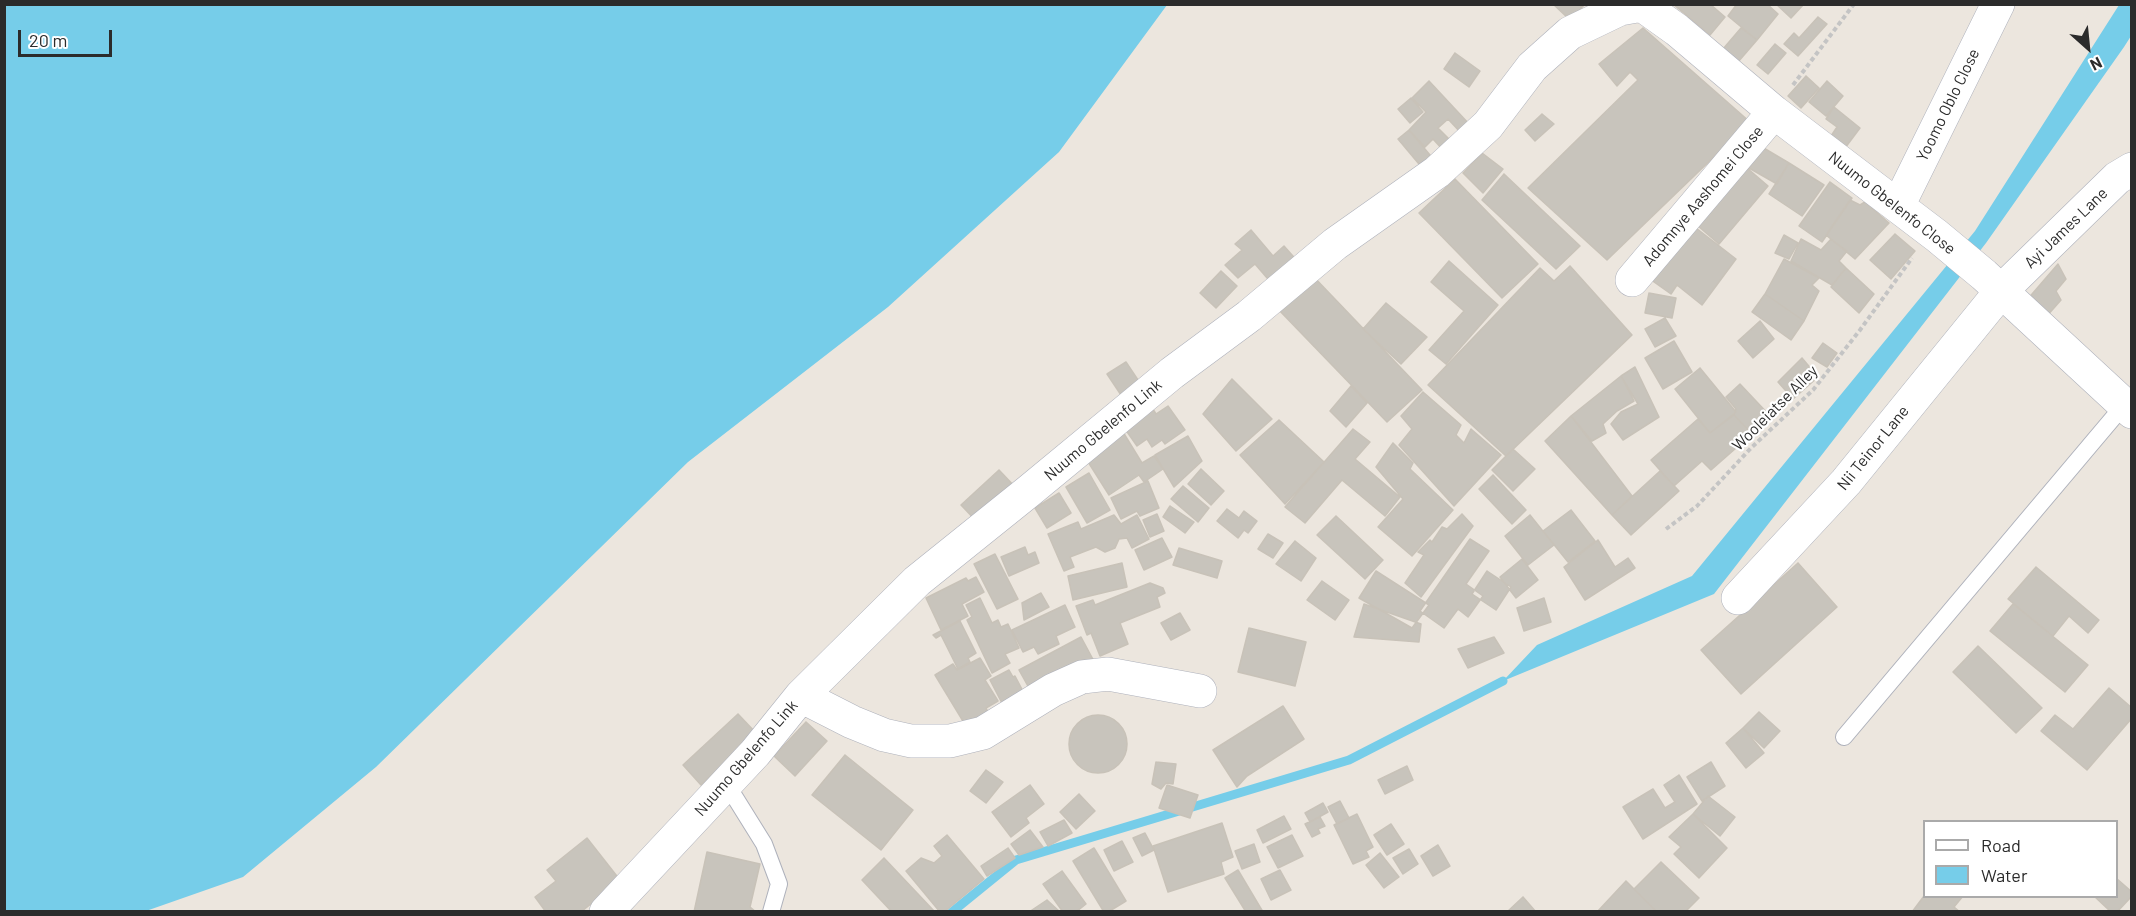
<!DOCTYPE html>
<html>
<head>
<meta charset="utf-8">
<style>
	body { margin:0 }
	#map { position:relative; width:2136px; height:916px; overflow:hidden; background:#ece6de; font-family:Barlow,sans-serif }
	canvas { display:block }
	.frame { position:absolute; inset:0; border:6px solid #2b2b2b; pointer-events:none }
	.legend { position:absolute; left:1923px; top:820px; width:195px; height:78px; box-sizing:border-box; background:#fff; border:2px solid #aaa; margin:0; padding:8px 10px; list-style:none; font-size:18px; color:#2b2b2b }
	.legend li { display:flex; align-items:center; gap:12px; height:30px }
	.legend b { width:30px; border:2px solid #aaa }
	.north { position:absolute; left:2058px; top:18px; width:60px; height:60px; -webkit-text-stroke:4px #fff; paint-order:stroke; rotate:153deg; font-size:16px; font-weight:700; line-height:24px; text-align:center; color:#2b2b2b }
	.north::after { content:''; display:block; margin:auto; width:21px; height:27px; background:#2b2b2b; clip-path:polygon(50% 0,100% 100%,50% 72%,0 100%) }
	.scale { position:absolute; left:18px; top:30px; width:94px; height:27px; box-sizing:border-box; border:3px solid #2b2b2b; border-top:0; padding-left:8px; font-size:18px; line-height:21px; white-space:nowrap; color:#2b2b2b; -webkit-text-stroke:4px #fff; paint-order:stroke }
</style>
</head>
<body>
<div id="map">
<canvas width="2136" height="916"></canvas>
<div class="frame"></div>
<ul class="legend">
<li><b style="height:8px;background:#fff"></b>Road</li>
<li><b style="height:16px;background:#76cde9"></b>Water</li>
</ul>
<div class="north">N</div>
<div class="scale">20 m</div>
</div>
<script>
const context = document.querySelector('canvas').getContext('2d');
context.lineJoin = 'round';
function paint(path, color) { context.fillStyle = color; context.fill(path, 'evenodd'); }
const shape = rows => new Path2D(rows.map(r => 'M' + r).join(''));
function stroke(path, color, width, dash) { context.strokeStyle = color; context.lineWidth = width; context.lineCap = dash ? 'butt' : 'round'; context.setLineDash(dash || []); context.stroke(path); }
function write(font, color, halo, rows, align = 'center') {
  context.font = font + ' Barlow,sans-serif'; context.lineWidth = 4.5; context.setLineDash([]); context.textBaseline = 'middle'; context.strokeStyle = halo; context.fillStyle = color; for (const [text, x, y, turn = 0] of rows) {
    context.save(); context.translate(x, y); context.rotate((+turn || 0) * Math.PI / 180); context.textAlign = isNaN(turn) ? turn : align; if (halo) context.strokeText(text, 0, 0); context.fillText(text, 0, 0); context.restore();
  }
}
paint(shape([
	[5,4,1166,4,1167,5,1059,152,888,307,688,462,376,767,243,877,146,911,5,912],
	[2119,5,2131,5,2131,36,2124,47,1986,243,1714,594,1503,681,1537,645,1692,576,1975,231]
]), '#76cde9');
stroke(shape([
	[952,912,1016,860,1349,760,1503,681]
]), '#76cde9', 9);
const building = shape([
	[1553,4,1585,4,1570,20,1553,4],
	[1673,4,1710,4,1725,17,1710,35,1673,4],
	[1737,4,1767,4,1778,14,1757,40,1728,16,1737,4],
	[1776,4,1804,4,1791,18,1776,4],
	[1818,17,1827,24,1798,56,1784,44,1794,33,1799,38,1818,17],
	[1643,28,1750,122,1607,260,1528,188,1638,80,1630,72,1617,86,1599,64,1643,28],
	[1741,28,1757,40,1738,62,1723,49,1741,28],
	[1775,44,1786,53,1768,74,1757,65,1775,44],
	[1455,53,1480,71,1469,87,1444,69,1455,53],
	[1806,76,1819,88,1801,108,1788,96,1806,76],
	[1429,81,1470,125,1462,134,1448,119,1438,128,1452,142,1443,150,1433,139,1425,147,1409,130,1426,112,1412,98,1429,81],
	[1827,81,1843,96,1826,116,1809,102,1827,81],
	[1411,98,1423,112,1410,123,1398,109,1411,98],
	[1834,107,1860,128,1845,148,1831,136,1837,127,1826,119,1834,107],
	[1542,114,1554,124,1535,141,1525,130,1542,114],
	[1409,130,1435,161,1424,170,1398,139,1409,130],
	[1762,147,1789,163,1777,184,1749,168,1762,147],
	[1482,153,1503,169,1483,193,1463,173,1482,153],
	[1789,163,1824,185,1802,216,1769,194,1789,163],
	[1747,168,1768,186,1719,244,1698,226,1747,168],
	[1504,174,1580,246,1556,269,1482,200,1504,174],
	[1455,179,1538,264,1502,298,1419,213,1455,179],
	[1830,182,1852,198,1822,242,1799,226,1830,182],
	[1850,200,1860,205,1865,202,1889,223,1855,259,1826,235,1850,200],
	[1696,228,1736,259,1702,305,1677,285,1671,294,1647,277,1696,228],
	[1251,230,1273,256,1284,246,1300,264,1274,286,1255,264,1238,278,1225,265,1242,250,1235,244,1251,230],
	[1895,234,1915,251,1891,279,1870,260,1895,234],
	[1784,235,1798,243,1789,259,1775,253,1784,235],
	[1801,239,1821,250,1831,239,1847,251,1839,261,1846,268,1832,285,1791,261,1801,239],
	[1784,259,1819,278,1812,285,1819,291,1804,321,1765,294,1784,259],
	[1449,261,1498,305,1446,364,1429,350,1464,311,1431,282,1449,261],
	[2058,264,2066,279,2056,291,2061,300,2046,317,2026,301,2058,264],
	[1570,266,1632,335,1506,456,1428,385,1540,268,1554,281,1570,266],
	[1846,268,1874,294,1859,313,1831,287,1846,268],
	[1221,271,1237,286,1216,308,1200,293,1221,271],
	[1311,274,1422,390,1387,422,1276,307,1311,274],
	[1649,293,1676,298,1672,318,1645,313,1649,293],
	[1765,294,1804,321,1791,340,1752,312,1765,294],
	[1386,303,1427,337,1401,364,1363,329,1386,303],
	[1665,318,1676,336,1655,347,1645,329,1665,318],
	[1760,321,1774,339,1753,358,1738,341,1760,321],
	[1674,341,1692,372,1663,389,1645,358,1674,341],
	[1823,343,1837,353,1827,367,1812,358,1823,343],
	[1802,358,1818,377,1793,399,1778,382,1802,358],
	[1126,362,1140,383,1121,395,1107,374,1126,362],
	[1635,367,1659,417,1623,440,1611,424,1621,412,1638,404,1621,376,1635,367],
	[1700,368,1736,412,1710,433,1675,389,1700,368],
	[1621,376,1634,401,1617,411,1603,424,1606,433,1592,441,1571,416,1621,376],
	[1232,379,1272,419,1236,451,1203,414,1232,379],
	[1740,384,1772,418,1753,435,1734,415,1736,409,1726,397,1740,384],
	[1351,386,1367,403,1346,427,1330,411,1351,386],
	[1423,392,1461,425,1456,435,1464,443,1471,429,1501,455,1454,506,1399,445,1412,429,1401,416,1423,392],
	[1151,406,1156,414,1168,406,1185,430,1165,444,1162,440,1152,447,1147,439,1137,446,1123,426,1151,406],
	[1734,415,1752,434,1711,470,1702,461,1674,486,1651,460,1698,419,1710,433,1734,415],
	[1571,416,1632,496,1612,515,1545,441,1571,416],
	[1279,420,1324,462,1285,504,1240,455,1279,420],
	[1353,429,1370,442,1355,459,1400,497,1385,516,1342,480,1305,523,1285,507,1353,429],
	[1123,432,1142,463,1154,456,1163,469,1144,482,1139,475,1109,495,1085,457,1123,432],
	[1188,436,1202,461,1174,487,1155,455,1188,436],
	[1393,443,1413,463,1410,469,1453,510,1412,556,1378,527,1403,499,1376,467,1393,443],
	[1513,449,1535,469,1513,491,1492,470,1513,449],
	[1201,469,1224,491,1211,505,1188,484,1201,469],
	[999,470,1018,490,980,525,961,505,999,470],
	[1660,471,1679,491,1631,535,1612,515,1660,471],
	[1089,473,1110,510,1087,523,1066,487,1089,473],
	[1493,475,1526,510,1512,524,1479,489,1493,475],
	[1148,481,1159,508,1140,516,1137,511,1121,519,1111,498,1148,481],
	[1183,486,1209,508,1198,522,1171,499,1183,486],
	[1059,493,1071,513,1047,528,1035,508,1059,493],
	[1170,506,1194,522,1185,533,1163,517,1170,506],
	[1227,509,1239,518,1244,511,1257,521,1248,533,1244,530,1238,538,1217,521,1227,509],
	[1571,510,1595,541,1568,562,1543,531,1571,510],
	[1157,514,1164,531,1150,537,1143,520,1157,514],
	[1462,514,1473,526,1421,597,1405,583,1424,555,1418,552,1430,540,1432,542,1442,527,1447,529,1462,514],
	[1114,515,1121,524,1137,515,1149,539,1132,548,1127,538,1119,539,1115,548,1105,552,1096,547,1070,557,1074,567,1064,571,1048,534,1078,522,1081,529,1114,515],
	[1530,515,1554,545,1528,565,1505,536,1530,515],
	[1336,516,1383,560,1365,579,1317,535,1336,516],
	[1268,534,1283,543,1273,558,1258,549,1268,534],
	[1162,538,1172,557,1144,570,1135,550,1162,538],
	[1470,539,1489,551,1466,584,1483,596,1468,617,1458,609,1444,628,1420,611,1470,539],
	[1598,540,1615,567,1628,558,1635,568,1585,600,1564,567,1598,540],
	[1295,541,1316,558,1301,581,1276,564,1295,541],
	[1025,547,1028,555,1035,552,1039,563,1009,576,1001,557,1025,547],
	[1179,548,1222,561,1217,578,1173,565,1179,548],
	[995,554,1018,599,997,609,974,564,995,554],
	[1522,559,1538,580,1516,598,1500,577,1522,559],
	[1122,563,1127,587,1073,600,1068,576,1122,563],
	[1798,563,1837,607,1741,694,1701,650,1798,563],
	[2036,567,2099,620,2088,633,2069,616,2053,636,2008,599,2036,567],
	[1376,571,1429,605,1412,628,1359,598,1376,571],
	[1487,571,1511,587,1496,610,1472,594,1487,571],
	[976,577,984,592,962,604,968,616,941,630,926,598,966,578,968,581,976,577],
	[1322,581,1349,600,1335,620,1307,600,1322,581],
	[1150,583,1163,588,1165,593,1157,597,1160,607,1120,623,1128,644,1100,656,1091,633,1087,635,1076,606,1093,600,1095,605,1150,583],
	[1041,593,1049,607,1024,620,1022,603,1041,593],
	[980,598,992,623,998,620,1001,627,1008,624,1019,648,1005,654,1010,663,992,673,967,620,972,617,966,605,980,598],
	[1544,598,1551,622,1524,631,1517,608,1544,598],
	[1364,604,1421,624,1419,642,1354,637,1364,604],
	[2013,604,2088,665,2065,692,1990,631,2013,604],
	[1065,605,1075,627,1056,636,1059,644,1038,654,1034,647,1023,652,1012,630,1065,605],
	[1180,613,1190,630,1171,640,1161,623,1180,613],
	[960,621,976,653,968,658,970,662,958,669,941,635,936,638,933,635,960,621],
	[1249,628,1306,642,1295,686,1238,672,1249,628],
	[1081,637,1096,665,1029,688,1019,670,1081,637],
	[1494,637,1504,653,1468,668,1458,649,1494,637],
	[1978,646,2042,708,2016,733,1953,672,1978,646],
	[980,658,991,676,985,680,998,701,986,708,991,718,969,731,935,675,953,664,957,670,980,658],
	[1009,670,1013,677,1015,676,1025,695,1004,707,990,680,1009,670],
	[2109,688,2132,708,2132,718,2087,770,2041,731,2055,715,2073,729,2109,688],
	[1283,706,1304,739,1247,776,1237,787,1213,750,1283,706],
	[1759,712,1780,731,1764,748,1743,728,1759,712],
	[738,714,757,734,701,785,683,765,738,714],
	'1069 744a29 29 0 1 1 58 0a29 29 0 1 1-58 0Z',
	[806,722,827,741,795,776,774,756,806,722],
	[1743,728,1764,753,1746,768,1726,743,1743,728],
	[845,755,913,810,881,850,812,795,845,755],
	[1156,762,1176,764,1173,784,1166,783,1161,789,1152,784,1156,762],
	[1711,762,1725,786,1702,801,1687,777,1711,762],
	[1407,766,1413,780,1385,794,1378,780,1407,766],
	[986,770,1003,782,986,803,970,791,986,770],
	[1679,775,1697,804,1643,839,1623,807,1653,789,1665,808,1675,802,1664,785,1679,775],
	[1030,785,1044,804,1026,818,1029,823,1011,837,992,812,1030,785],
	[1167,785,1198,795,1190,818,1159,808,1167,785],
	[1079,794,1095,811,1076,829,1060,812,1079,794],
	[1708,796,1735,817,1720,836,1693,814,1708,796],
	[1340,801,1349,818,1337,824,1328,807,1340,801],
	[1323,803,1328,812,1310,822,1305,813,1323,803],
	[1357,814,1373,847,1366,851,1369,857,1353,864,1334,825,1357,814],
	[1693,814,1727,848,1699,878,1674,854,1681,847,1669,837,1693,814],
	[1284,816,1291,829,1263,843,1257,830,1284,816],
	[1320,817,1325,826,1318,829,1320,833,1312,837,1305,824,1320,817],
	[1064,820,1072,833,1048,846,1040,832,1064,820],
	[1222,823,1233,857,1221,862,1224,874,1168,892,1153,846,1222,823],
	[1391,824,1404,844,1387,855,1374,835,1391,824],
	[1030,830,1043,847,1019,855,1011,844,1030,830],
	[1145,833,1154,850,1142,856,1133,838,1145,833],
	[947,835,984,879,944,912,940,912,906,871,921,858,934,863,942,856,934,846,947,835],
	[1292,835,1303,856,1278,868,1267,847,1292,835],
	[587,838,620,880,581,912,546,912,535,897,556,881,547,870,587,838],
	[1122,841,1133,862,1114,871,1104,850,1122,841],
	[1254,844,1260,862,1242,869,1235,851,1254,844],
	[1438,845,1450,866,1433,876,1421,856,1438,845],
	[1008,848,1015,858,987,876,981,866,1008,848],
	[1094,848,1126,901,1108,912,1104,912,1073,861,1094,848],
	[1409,849,1418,864,1403,874,1393,858,1409,849],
	[707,852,760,864,750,907,756,912,694,912,707,852],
	[1380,853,1399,877,1384,888,1366,865,1380,853],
	[884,858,935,912,892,912,862,880,884,858],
	[1661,862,1699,898,1685,912,1657,912,1634,889,1661,862],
	[1238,870,1263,912,1246,912,1225,878,1238,870],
	[1280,870,1291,890,1271,900,1261,879,1280,870],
	[1062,871,1086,904,1076,912,1063,912,1043,884,1062,871],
	[2116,878,2132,892,2132,896,2117,912,2111,912,2094,896,2116,896,2116,878],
	[1626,881,1657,912,1597,912,1626,881],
	[1924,896,1963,896,1954,907,1960,912,1912,912,1924,896],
	[1523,897,1536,912,1507,912,1523,897],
	[1047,900,1060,912,1029,912,1047,900]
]);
paint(building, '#c8c4bc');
stroke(building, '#c8c2b8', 1.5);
const service = shape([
	[1844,737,2124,405],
	[726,783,764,844,779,884,771,912]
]);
const minor = shape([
	[1898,206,1998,4],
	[1632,280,1774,112],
	[1738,598,1846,482,2002,290,2117,178,2132,169],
	[801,696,852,722,884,735,911,741,950,741,983,733,1053,690,1082,677,1108,674,1200,691],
	[606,912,755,753,801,696,917,581,1029,491,1172,373,1249,316,1335,244,1437,172,1488,125,1532,67,1570,33,1620,9,1642,5,1677,30,1774,112,1937,236,1984,275,2132,412]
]);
stroke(service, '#aeb1bb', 18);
stroke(minor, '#aeb1bb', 34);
stroke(shape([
	[1793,85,1854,4],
	[1666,529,1697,506,1751,448,1813,390,1860,330,1912,258]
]), '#c4c4c4', 4, [4.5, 3]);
stroke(service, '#fff', 16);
stroke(minor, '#fff', 33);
write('16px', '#2b2b2b', '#fff', [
	["Yoomo Oblo Close",1948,105,-64],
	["Adomnye Aashomei Close",1703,196,-50],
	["Nuumo Gbelenfo Close",1892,203,38],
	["Ayi James Lane",2066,228,-44],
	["Wooleiatse Alley",1775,408,-45],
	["Nuumo Gbelenfo Link",1103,430,-40],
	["Nii Teinor Lane",1873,448,-51],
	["Nuumo Gbelenfo Link",746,758,-49]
]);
</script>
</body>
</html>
